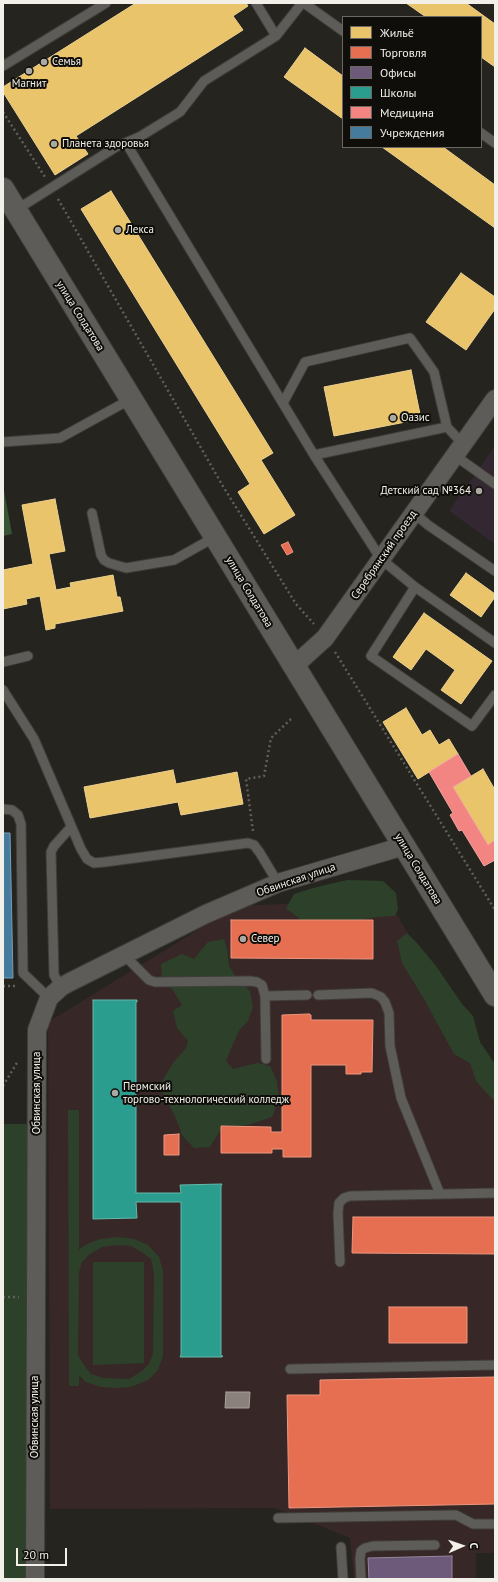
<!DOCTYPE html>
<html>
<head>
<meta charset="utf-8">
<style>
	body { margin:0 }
	#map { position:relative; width:498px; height:1582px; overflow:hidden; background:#26241e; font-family:"PT Sans",sans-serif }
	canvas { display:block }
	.frame { position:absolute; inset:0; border:4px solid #f3f0e9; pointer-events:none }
	.legend { position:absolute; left:342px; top:16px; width:140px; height:132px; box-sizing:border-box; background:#100e0a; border:1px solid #6b6863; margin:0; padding:5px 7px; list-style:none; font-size:12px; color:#f3f0e9 }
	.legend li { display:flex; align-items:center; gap:8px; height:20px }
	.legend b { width:20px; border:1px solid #6b6863 }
	.north { position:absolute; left:442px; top:1526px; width:40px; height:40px; -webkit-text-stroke:3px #100e0a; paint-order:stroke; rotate:88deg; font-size:11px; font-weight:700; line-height:16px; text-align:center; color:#f3f0e9 }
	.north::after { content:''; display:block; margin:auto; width:14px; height:18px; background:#f3f0e9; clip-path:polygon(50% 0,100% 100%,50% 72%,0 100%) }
	.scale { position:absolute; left:16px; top:1548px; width:51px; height:18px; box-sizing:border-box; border:2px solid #f3f0e9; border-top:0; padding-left:5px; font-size:12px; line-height:14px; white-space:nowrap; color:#f3f0e9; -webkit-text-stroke:3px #100e0a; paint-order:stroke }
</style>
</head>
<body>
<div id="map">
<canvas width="498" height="1582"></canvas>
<div class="frame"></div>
<ul class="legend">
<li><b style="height:11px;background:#e9c46a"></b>Жильё</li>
<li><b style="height:11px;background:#e76f51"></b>Торговля</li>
<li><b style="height:11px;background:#6d597a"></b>Офисы</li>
<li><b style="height:11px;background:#2a9d8f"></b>Школы</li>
<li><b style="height:11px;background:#f28482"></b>Медицина</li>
<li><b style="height:11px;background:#457b9d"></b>Учреждения</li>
</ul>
<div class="north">С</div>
<div class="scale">20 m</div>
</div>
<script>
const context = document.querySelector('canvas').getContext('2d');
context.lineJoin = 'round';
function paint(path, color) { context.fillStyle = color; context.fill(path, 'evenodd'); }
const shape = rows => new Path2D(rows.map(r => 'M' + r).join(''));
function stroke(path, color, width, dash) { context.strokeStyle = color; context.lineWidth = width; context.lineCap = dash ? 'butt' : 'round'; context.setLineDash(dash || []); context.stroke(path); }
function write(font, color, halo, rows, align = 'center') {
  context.font = font + ' "PT Sans",sans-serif'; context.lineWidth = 4; context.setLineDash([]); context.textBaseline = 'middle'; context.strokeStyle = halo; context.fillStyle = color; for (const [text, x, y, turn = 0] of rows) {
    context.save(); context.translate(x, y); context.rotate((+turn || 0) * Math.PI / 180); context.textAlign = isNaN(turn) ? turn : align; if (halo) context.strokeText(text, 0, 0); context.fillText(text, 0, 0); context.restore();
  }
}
paint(shape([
	[388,899,495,1085,495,1553,476,1553,476,1579,354,1579,350,1538,275,1508,50,1509,48,1022,237,906]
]), '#372726');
paint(shape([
	[495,446,495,544,449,511]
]), '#332732');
paint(shape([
	[347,880,383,881,396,893,398,909,395,916,376,917,344,923,301,920,286,908,294,894,313,888],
	[407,933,417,943,436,966,462,1004,473,1016,480,1042,495,1064,495,1102,476,1081,470,1063,454,1054,424,999,402,963,397,941],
	[224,939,227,949,229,966,237,979,250,991,253,1007,248,1021,240,1029,232,1046,226,1061,233,1069,257,1063,270,1066,277,1081,279,1099,272,1117,248,1125,230,1127,219,1132,210,1147,194,1148,182,1135,175,1116,163,1094,161,1083,173,1063,186,1048,188,1041,177,1028,173,1011,182,1005,173,990,162,977,161,964,182,954,194,959,208,942],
	[68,1110,79,1110,79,1250,85,1245,100,1239,118,1237,134,1239,148,1245,159,1257,163,1271,163,1356,158,1370,148,1380,131,1387,116,1388,101,1387,86,1382,79,1375,79,1386,69,1386],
	[117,1245,131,1246,143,1253,151,1259,154,1273,153,1354,149,1364,142,1371,129,1379,103,1378,91,1374,84,1365,78,1355,79,1272,82,1262,90,1254,102,1247],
	[3,1124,28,1124,28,1579,3,1579],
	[93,1262,144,1262,144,1363,93,1365]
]), '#2d412a');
paint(shape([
	[3,485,12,534,3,536]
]), '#395435');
const homes = shape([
	[136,3,246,3,248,6,233,16,243,30,76,136,88,154,55,175,3,92,3,87,136,3],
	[406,3,466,3,495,24,495,67,481,57,481,17,426,17,406,3],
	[305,48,343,76,343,119,284,77,305,48],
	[382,147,443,147,495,185,495,228,382,147],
	[111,191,273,453,261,460,295,515,264,534,238,492,250,484,81,209,111,191],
	[461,273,495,297,495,309,466,350,426,322,461,273],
	[411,370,421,419,334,436,324,387,411,370],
	[55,499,65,551,49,554,56,590,71,587,70,583,113,575,117,597,120,597,123,611,55,624,55,628,46,630,40,596,26,599,27,604,3,609,3,570,33,564,22,505,55,499],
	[466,573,495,594,495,597,481,617,450,595,466,573],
	[424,613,492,661,461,704,441,690,455,670,426,649,411,670,393,657,424,613],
	[406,708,422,735,430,730,439,745,449,739,458,754,418,779,383,722,406,708],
	[483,769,495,790,495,840,488,845,453,787,483,769],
	[173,770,176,784,237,772,243,804,181,815,178,802,90,818,84,787,173,770]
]);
paint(homes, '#e9c46a');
stroke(homes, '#ecd190', 1);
const shops = shape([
	[288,542,293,552,287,555,281,545,288,542],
	[231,920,373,920,373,959,231,958,231,920],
	[309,1014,311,1015,311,1020,373,1020,372,1072,361,1072,361,1074,346,1074,346,1065,311,1065,311,1157,283,1157,283,1149,272,1149,272,1153,221,1153,221,1126,271,1127,271,1132,282,1132,282,1015,309,1014],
	[179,1134,179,1155,164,1155,164,1135,179,1134],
	[353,1217,495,1217,495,1254,352,1253,353,1217],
	[389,1307,467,1307,467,1343,389,1343,389,1307],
	[495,1377,495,1504,289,1508,287,1395,320,1395,320,1380,495,1377]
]);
paint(shops, '#e76f51');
stroke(shops, '#eb967f', 1);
const offices = shape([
	[452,1556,452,1579,369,1579,368,1558,452,1556]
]);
paint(offices, '#6d597a');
stroke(offices, '#95869b', 1);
const schools = shape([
	[93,1000,137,1000,137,1002,136,1002,136,1193,181,1193,180,1185,222,1184,221,1186,221,1356,223,1356,222,1357,180,1357,181,1355,181,1202,136,1202,137,1218,93,1219,93,1000]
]);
paint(schools, '#2a9d8f');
stroke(schools, '#66b6aa', 1);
const health = shape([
	[458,754,471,776,453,787,488,845,495,840,495,860,484,866,462,830,459,831,450,815,453,813,429,772,458,754]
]);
paint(health, '#f28482');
stroke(health, '#f2a4a1', 1);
const public = shape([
	[3,833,10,833,13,978,3,978,3,833]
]);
paint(public, '#457b9d');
stroke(public, '#799eb4', 1);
const industry = shape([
	[226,1392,250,1392,249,1408,225,1408,226,1392]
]);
paint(industry, '#8a817c');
stroke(industry, '#aaa29d', 1);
const lane = shape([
	[256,3,276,36],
	[304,3,343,31],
	[3,66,106,3],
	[481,133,495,143],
	[126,143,314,455,381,559,415,587,371,656,472,726,495,695],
	[16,210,116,147,141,136,180,112,204,81,276,36,302,3],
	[283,403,305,362,410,338,434,372,447,427],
	[3,442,60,438,131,399],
	[314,455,447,427,462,443],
	[454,455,495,484],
	[92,513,101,555,104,560,109,563,126,568,174,560,215,537],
	[414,513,428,525,495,571],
	[415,587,495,643],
	[3,662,28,656],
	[3,690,34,739,81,849,87,859,94,863,105,862,248,843,254,845,260,853,278,883],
	[3,809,12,810,18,815,21,824,23,973,49,998],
	[124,955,149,980,155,982,250,981,257,982,262,985,265,996,266,1059],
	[61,987,54,975,51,852,54,846,71,827],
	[318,995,372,993,381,997,385,1002,389,1013,390,1046,401,1098,440,1194],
	[265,996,307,995],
	[340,1262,338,1213,339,1203,344,1198,350,1196,495,1193],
	[290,1369,495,1365],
	[278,1518,456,1515,473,1524,495,1524],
	[341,1547,343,1579],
	[361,1579,360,1559,361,1551,365,1548,373,1546,435,1545]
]);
const street = shape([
	[294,666,325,638,495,399],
	[35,1579,37,1030,49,998,61,987,70,982,206,914,278,883,404,846]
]);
const secondary = shape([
	[3,189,495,995]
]);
stroke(lane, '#403e39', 11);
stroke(street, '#403e39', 20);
stroke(secondary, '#403e39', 24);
stroke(shape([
	[3,112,45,177],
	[58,199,224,488,296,604,314,624],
	[335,652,495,910],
	[253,831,246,779,264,776,271,738,291,719],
	[3,986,17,986],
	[3,1086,18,1061],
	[3,1297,19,1297]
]), '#605f5a', 2.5, [2, 3]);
stroke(lane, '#5d5c58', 9);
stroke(street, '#5d5c58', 18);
stroke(secondary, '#5d5c58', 22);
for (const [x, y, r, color] of [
	[44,62,4,"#aba9a2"],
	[29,71,4,"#aba9a2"],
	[54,144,4,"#aba9a2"],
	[118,230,4,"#aba9a2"],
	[393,418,4,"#aba9a2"],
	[479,491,4,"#aba9a2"],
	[243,939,4,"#aba9a2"],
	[115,1093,4,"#aba9a2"]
]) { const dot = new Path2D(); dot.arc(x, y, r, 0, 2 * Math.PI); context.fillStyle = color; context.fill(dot); stroke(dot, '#100e0a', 1.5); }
write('11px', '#f3f0e9', '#100e0a', [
	["Семья",52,62],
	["Магнит",29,84,"center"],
	["Планета здоровья",62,144],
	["Лекса",126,230],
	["Оазис",401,418],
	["Детский сад №364",471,491,"right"],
	["Север",251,939],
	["Пермский",123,1087],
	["торгово-технологический колледж",123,1100]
], 'left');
write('11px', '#f3f0e9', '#100e0a', [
	["улица Солдатова",80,316,58],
	["Серебрянский проезд",384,555,-55],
	["улица Солдатова",249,592,59],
	["улица Солдатова",418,869,59],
	["Обвинская улица",296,880,-19],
	["Обвинская улица",37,1093,-90],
	["Обвинская улица",35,1417,-90]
]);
</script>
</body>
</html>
